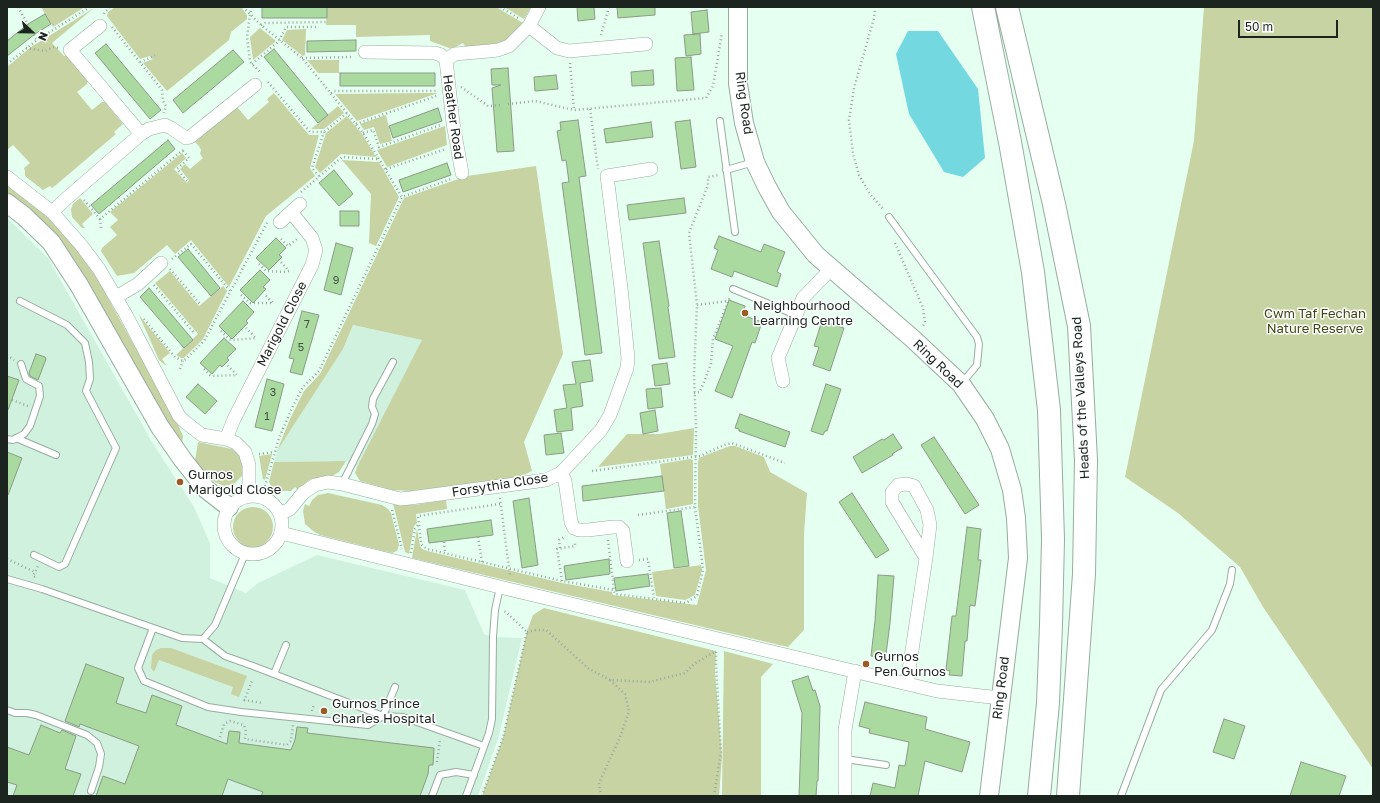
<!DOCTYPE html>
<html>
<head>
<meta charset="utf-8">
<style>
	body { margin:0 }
	#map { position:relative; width:1380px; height:803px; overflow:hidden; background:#e5fff0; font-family:"Golos Text",sans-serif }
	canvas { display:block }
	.frame { position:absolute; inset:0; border:8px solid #1b241f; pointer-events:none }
	.north { position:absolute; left:12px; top:12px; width:40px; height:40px; -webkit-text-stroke:3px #fff; paint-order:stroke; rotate:112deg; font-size:11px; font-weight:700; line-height:16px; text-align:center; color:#1b241f }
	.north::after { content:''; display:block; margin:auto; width:14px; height:18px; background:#1b241f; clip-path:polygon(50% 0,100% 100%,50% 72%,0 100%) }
	.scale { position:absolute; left:1238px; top:20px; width:100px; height:18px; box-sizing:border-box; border:2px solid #1b241f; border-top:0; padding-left:5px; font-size:12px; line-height:14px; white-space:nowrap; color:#1b241f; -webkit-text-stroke:3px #fff; paint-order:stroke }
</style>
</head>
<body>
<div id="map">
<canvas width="1380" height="803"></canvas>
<div class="frame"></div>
<div class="north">N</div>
<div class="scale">50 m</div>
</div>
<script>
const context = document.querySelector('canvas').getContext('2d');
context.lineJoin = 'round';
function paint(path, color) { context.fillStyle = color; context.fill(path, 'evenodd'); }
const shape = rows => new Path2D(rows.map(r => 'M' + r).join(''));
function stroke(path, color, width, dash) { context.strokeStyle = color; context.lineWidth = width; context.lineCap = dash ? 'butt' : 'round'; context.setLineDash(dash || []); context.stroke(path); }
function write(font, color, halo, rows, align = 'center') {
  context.font = font + ' "Golos Text",sans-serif'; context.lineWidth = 3; context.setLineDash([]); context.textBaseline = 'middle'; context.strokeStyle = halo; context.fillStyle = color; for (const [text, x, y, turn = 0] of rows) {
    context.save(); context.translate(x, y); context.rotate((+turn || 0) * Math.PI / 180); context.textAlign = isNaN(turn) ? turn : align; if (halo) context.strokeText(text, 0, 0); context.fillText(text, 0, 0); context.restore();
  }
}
paint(shape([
	[7,218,48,258,152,442,194,507,210,543,210,578,246,593,258,583,317,555,465,590,484,634,493,637,522,638,498,739,478,796,7,796],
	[353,325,423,340,357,467,346,461,274,462,277,451,343,349]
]), '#d1f1df');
paint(shape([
	[41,7,85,7,53,27],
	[115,7,241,7,247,15,247,19,231,32,229,40,167,91,143,63,153,59,150,56,140,59,107,16,108,12],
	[327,7,496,7,523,23,512,38,487,47,465,46,463,43,452,49,430,41,430,35,356,37,356,25,326,25],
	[504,7,531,7,524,19],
	[1204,7,1373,7,1373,769,1263,607,1240,567,1178,513,1125,477,1194,141],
	[94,8,52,43,64,56,67,55,88,80,87,84,77,92,92,110,102,102,105,102,123,124,114,132,116,134,56,185,52,188,50,186,43,190,25,176,25,171,24,168,30,163,13,145,7,150,7,67,31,47],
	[260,28,276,41,253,60,250,37],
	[306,29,305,55,303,56,282,40,287,30],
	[307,60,339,60,339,73,318,73],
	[274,93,309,135,319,135,310,168,315,176,266,216,229,287,191,240,175,254,167,245,134,273,117,276,101,251,102,248,117,235,110,227,118,220,110,212,182,153,186,158,174,169,187,183,189,180,180,169,185,164,190,169,203,158,200,154,201,150,199,146,195,142,237,107,248,120,269,102,267,99],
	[424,93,438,93,357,121,335,94],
	[338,106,344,113,324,129,311,129],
	[386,115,392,141,380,144,374,127,364,130,360,124],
	[347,116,362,134,376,157,341,154,320,173,315,167,326,133],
	[445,126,447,145,387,167,377,150],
	[342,160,379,162,399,197,376,246,369,243,371,194],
	[536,166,563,354,524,442,532,471,520,477,411,491,392,490,360,481,355,473,357,467,422,340,353,325,343,349,277,451,290,419,304,391,320,374,404,198,467,176],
	[7,183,32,202,55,223,76,248,98,280,178,425,183,436,182,443,168,427,31,211,7,192],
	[80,198,93,214,82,224,85,228,82,228,72,217,71,209,73,204],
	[170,271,199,306,223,286,227,291,203,339,184,358,181,358,176,355,198,334,155,283],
	[139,315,170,353,162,359,166,365,165,365,159,360],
	[694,428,693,455,598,467,627,434,659,434],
	[198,442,232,449,241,457,244,467,242,476,234,484,224,486,215,482,207,476,195,461],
	[730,446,735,446,764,457,770,472,807,493,804,534,804,630,788,647,412,558,417,529,420,546,422,549,427,551,562,583,612,592,613,595,697,605,706,570,698,506,698,462,699,458,706,455],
	[272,454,265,480,263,479,259,456],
	[690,459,693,460,693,504,666,509,660,464],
	[346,461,339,472,332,476,320,477,309,480,298,490,295,487,291,491,283,491,271,486,269,482,274,462],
	[328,493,382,505,388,509,391,513,399,545,397,551,392,553,320,535,313,531,305,524,303,511,305,504,309,506,312,500,318,495],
	[446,500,447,509,416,514,417,523,414,526,409,554,405,552,393,503,414,505],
	'233 527a20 20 0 1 1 40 0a20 20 0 1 1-40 0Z',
	[701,565,702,570,695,595,685,600,656,596,652,572],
	[544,608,716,651,715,672,722,757,719,796,482,796,503,738,527,631,533,615],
	[161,648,171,648,247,676,239,697,231,694,233,687,159,660,154,672,151,668,152,655,156,650],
	[724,651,773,664,761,677,761,796,722,796]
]), '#c7d3a3');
paint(shape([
	[908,31,938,31,978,89,985,158,963,177,944,172,909,114,896,54]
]), '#73d8df');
const building = shape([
	[262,7,327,7,327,18,262,18,262,7],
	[577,7,594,7,595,19,578,21,577,7],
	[617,7,655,7,655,15,618,18,617,7],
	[707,10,709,32,693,34,691,12,707,10],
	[45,14,51,24,35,34,7,56,7,41,28,24,45,14],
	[700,34,701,54,686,56,684,35,700,34],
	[356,40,356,51,307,52,307,41,356,40],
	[106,44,161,110,150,119,95,53,106,44],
	[274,49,328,115,318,123,264,57,274,49],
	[233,50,244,62,183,113,173,100,233,50],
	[691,57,694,90,677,91,675,58,691,57],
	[508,68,514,151,497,152,492,88,501,85,492,85,491,69,508,68],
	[653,70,654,85,632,86,631,72,653,70],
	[340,73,435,73,435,86,340,86,340,73],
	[556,75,558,89,535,91,534,77,556,75],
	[438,108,442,121,393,138,389,126,438,108],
	[578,120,586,176,579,177,602,353,585,355,562,183,569,182,566,160,562,161,557,131,561,130,560,122,578,120],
	[690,120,696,167,681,169,675,122,690,120],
	[651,122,653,137,606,143,604,129,651,122],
	[168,140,175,149,99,214,91,205,168,140],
	[447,163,451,175,403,192,399,180,447,163],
	[334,170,353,194,339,206,319,183,334,170],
	[684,198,686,213,629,220,627,205,684,198],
	[340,211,359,211,359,226,340,226,340,211],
	[719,236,761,252,764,244,785,252,777,272,781,274,777,287,734,271,732,277,711,269,718,250,714,248,719,236],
	[276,238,286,248,279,255,282,257,269,270,256,258,276,238],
	[659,241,669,306,668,307,675,357,659,359,643,243,659,241],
	[336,243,353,248,341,295,324,290,336,243],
	[188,249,220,288,211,296,178,257,188,249],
	[260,270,270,280,263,287,266,289,253,303,240,290,260,270],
	[149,288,193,340,184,348,140,297,149,288],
	[729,300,745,306,742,315,762,322,755,343,752,342,732,398,715,391,733,346,715,339,729,300],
	[243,301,254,312,246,321,248,323,232,339,219,326,243,301],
	[302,311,319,315,302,375,290,372,294,359,289,358,302,311],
	[828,323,844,328,830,371,813,365,819,347,814,346,821,324,827,326,828,323],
	[224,338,236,349,227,358,229,360,222,367,220,365,212,374,200,363,224,338],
	[36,354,45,357,46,359,38,380,30,376,29,373,36,354],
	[590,360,593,381,580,383,583,406,571,408,573,430,557,432,554,410,567,408,563,385,576,384,572,362,590,360],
	[667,363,670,384,655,386,652,365,667,363],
	[7,376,19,380,8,410,7,409,7,376],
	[267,379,284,384,272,431,255,427,267,379],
	[198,384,217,401,205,414,186,397,198,384],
	[826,384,841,389,827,431,825,431,823,435,811,431,826,384],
	[661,388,663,407,648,409,646,389,661,388],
	[655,410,658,431,643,434,640,413,655,410],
	[740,414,790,432,785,447,739,431,739,429,735,428,740,414],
	[561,433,564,453,546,455,544,435,561,433],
	[893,434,902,448,892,454,893,455,862,473,853,457,882,439,884,440,893,434],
	[934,437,979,505,965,514,921,445,934,437],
	[7,452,22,458,8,495,7,495,7,452],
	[662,476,664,491,583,501,582,486,662,476],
	[852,493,889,550,876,558,839,502,852,493],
	[529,498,538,565,522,568,513,501,529,498],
	[681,511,689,566,674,568,667,513,681,511],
	[491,520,493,535,429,543,427,529,491,520],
	[967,527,981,529,978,560,981,560,975,606,970,605,967,641,965,641,962,676,949,675,950,671,946,670,952,616,956,616,967,527],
	[609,559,610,574,566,580,564,566,609,559],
	[648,574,650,586,616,591,614,578,648,574],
	[878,575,894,576,890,623,886,654,883,654,883,657,871,656,875,621,878,575],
	[86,664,124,678,116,703,146,713,152,695,182,706,176,725,227,744,229,731,240,732,239,743,291,750,295,740,297,727,308,728,307,733,434,748,433,765,429,765,428,774,420,796,261,796,263,792,228,779,222,796,96,796,103,776,125,784,139,746,80,724,79,727,65,721,86,664],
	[808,676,813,691,815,690,820,706,818,781,817,781,816,796,799,796,802,713,792,681,808,676],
	[865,702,927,717,925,729,970,742,962,772,925,761,918,796,870,796,873,783,895,788,899,765,905,766,909,742,869,733,870,729,859,726,865,702],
	[1224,719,1245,726,1234,759,1213,752,1224,719],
	[41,725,60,733,62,730,76,736,65,769,81,774,73,796,13,796,17,785,7,782,7,747,29,755,41,725],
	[1301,762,1346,776,1339,796,1290,796,1301,762]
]);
paint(building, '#aada9f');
stroke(building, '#8b9b87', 1);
const lane = shape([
	[720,121,735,232],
	[726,170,754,162],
	[889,217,977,337,979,344,977,365,962,383],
	[733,289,796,315],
	[20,301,67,325,85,343,89,362,90,379,86,391,116,448,65,564,59,567,34,555],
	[16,438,56,455],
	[7,439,13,440,24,434,30,426,40,396,39,386,26,379,21,364],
	[342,484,372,424,375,414,372,407,373,399,393,362],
	[7,579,42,589,182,638,203,639,225,656,253,666,383,716,403,717,484,746],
	[153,628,138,668,144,681,208,707,241,712,368,725,383,716,395,687],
	[203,639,215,625,245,554],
	[274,674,286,645],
	[7,710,15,713,27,713,36,715,87,735,97,743,101,754,99,767,91,791],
	[845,759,886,765],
	[432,796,440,775,456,772,474,775],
	[466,796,489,733,492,719,493,637,495,610,500,587],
	[1121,796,1161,690,1212,630,1230,584,1232,570]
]);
const street = shape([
	[529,26,557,48,569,51,646,44],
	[365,52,435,53,441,55,446,60],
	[141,134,149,129,165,125,171,128,186,138,190,137,255,85],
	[462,173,453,123,446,60,455,54,489,51,498,50,509,46,529,26,539,7],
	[7,177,52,212,81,245,99,269,126,315,179,416,185,422,202,435,226,439,236,443,245,452,249,465,249,496],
	[52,212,67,198,141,134,70,50,100,26],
	[280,222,300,204],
	[116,297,138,284,161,263],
	[783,381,778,358,803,298,831,269],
	[226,439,234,419,312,265,316,250,312,238,291,212],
	[561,473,565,481,571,522,574,528,579,530,588,530,613,527,619,527,623,531,627,561],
	'224 525a29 29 0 1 1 58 0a29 29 0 1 1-58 0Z',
	[280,514,290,509,303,493,315,485,328,482,342,484,400,499,410,498,546,480,561,473,601,430,610,415,627,368,628,358,621,288,607,176,651,169],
	[281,533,508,589,937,691,1000,698],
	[907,683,926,558,930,525,927,510,914,486,907,484,898,485,892,492,892,502,926,558],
	[845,796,845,730,855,671]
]);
const secondary = shape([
	[738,7,738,84,744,123,755,162,767,187,781,212,816,255,913,339,961,384,985,419,1000,449,1012,490,1016,518,1018,558,989,796],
	[7,203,24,216,51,242,79,285,160,427,183,460,206,489,229,507]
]);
const highway = shape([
	[983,7,1010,142,1033,272,1049,410,1053,539,1051,625,1048,703,1039,796],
	[1007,7,1054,204,1079,326,1086,460,1084,574,1068,796]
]);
stroke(lane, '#96ada0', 8);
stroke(street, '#96ada0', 14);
stroke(secondary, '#96ada0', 20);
stroke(highway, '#96ada0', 24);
stroke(shape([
	[18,7,37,40],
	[243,7,261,25,302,58,363,133,402,197,451,179],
	[252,7,250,14,247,37,250,62,261,73],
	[500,7,520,19],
	[875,7,874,18,854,88,849,120,853,154,859,175,870,194,884,210],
	[104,14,105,12,110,7],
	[261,25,265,23,326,22],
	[112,27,162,90,163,101,166,106,164,113],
	[601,35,609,7],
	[26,48,45,51,54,47,58,48],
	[302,58,353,57],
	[140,62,152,57,155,55],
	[570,63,574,110],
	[7,64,37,40,90,7],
	[252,64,279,41,286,27,319,27],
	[268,82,310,132,324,132,347,113],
	[461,87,488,106,501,105],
	[331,93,334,91,438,91],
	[508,104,535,101,574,110,706,98,713,86,722,33],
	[590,109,598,169],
	[356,124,439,95],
	[363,133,373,130,379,147,441,125],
	[183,151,189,158,177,169,187,181],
	[386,169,446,149],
	[319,176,312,168,324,132],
	[301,192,342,157,379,159],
	[84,200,100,219,183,150],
	[100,219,101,228],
	[281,239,288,246,297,239],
	[895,243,923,308,925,323,922,327],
	[172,259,191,244,231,292],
	[259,264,266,271,284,272,289,271,281,262],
	[170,269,201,305],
	[154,285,195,334],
	[241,295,250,303,273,303,264,294],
	[697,305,728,301],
	[144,319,175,357,183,361,186,359,204,341,268,221],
	[221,331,229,339,232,340,256,338,246,328],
	[7,355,14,360],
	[180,369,183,361],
	[204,369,210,375,215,376,237,375,227,365],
	[694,393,700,392,711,364,713,339,730,297],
	[12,400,28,406],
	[259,454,274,452],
	[592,471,700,456,724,445,732,443,785,463],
	[263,498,265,486,279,438,292,408,303,387,319,371,402,197],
	[500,498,510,576],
	[500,504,418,516,421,544,427,549,562,581,614,590,615,594,686,603,697,596,703,569,695,507,696,427,694,375,697,305,689,233,708,185,708,177,719,175],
	[392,510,402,549],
	[638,515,695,507],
	[478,537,482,562],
	[608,540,614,590],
	[444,542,445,553],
	[560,548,559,540,566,536],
	[411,553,415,529,418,525],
	[7,559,35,572],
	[639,560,648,559,654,598],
	[35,577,33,576,38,566],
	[562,581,557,549,575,546,575,542],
	[527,632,536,630,546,630,589,669,610,680],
	[244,700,262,703],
	[244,701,252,681],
	[312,711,314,704],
	[220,737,224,724,230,721,244,725,246,731,245,739,287,745,291,741,293,725],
	[437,762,440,739],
	[482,796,503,738,527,632,506,612,502,611],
	[601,796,599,783,620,737,629,712,625,694,610,680,649,682,685,673,694,664,716,651],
	[714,796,721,752,716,665,716,652]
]), '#96a99e', 2.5, [1, 3]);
stroke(lane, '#fff', 6);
stroke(street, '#fff', 13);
stroke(secondary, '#fff', 18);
stroke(highway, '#fff', 22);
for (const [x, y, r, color] of [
	[745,313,4,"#9b5b25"],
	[180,482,4,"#9b5b25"],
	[866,664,4,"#9b5b25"],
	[324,711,4,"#9b5b25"]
]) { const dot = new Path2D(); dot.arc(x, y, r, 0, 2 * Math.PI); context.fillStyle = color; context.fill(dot); stroke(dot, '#fff', 1.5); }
write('11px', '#3f523f', null, [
	["9",336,281],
	["7",307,325],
	["5",301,348],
	["3",273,393],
	["1",267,417]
]);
write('13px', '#1b241f', '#fff', [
	["Ring Road",744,103,82],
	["Heather Road",453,117,82],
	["Marigold Close",282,324,-63],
	["Ring Road",938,364,44],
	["Heads of the Valleys Road",1081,398,-93],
	["Forsythia Close",500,485,-9],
	["Ring Road",1001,688,-83]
]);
write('13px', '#1b241f', '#fff', [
	["Neighbourhood",753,306],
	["Learning Centre",753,321],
	["Gurnos",188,475],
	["Marigold Close",188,490],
	["Gurnos",874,657],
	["Pen Gurnos",874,672],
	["Gurnos Prince",332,704],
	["Charles Hospital",332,719]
], 'left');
write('13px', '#3e4814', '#fff', [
	["Cwm Taf Fechan",1315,314],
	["Nature Reserve",1315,329]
]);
</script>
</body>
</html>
